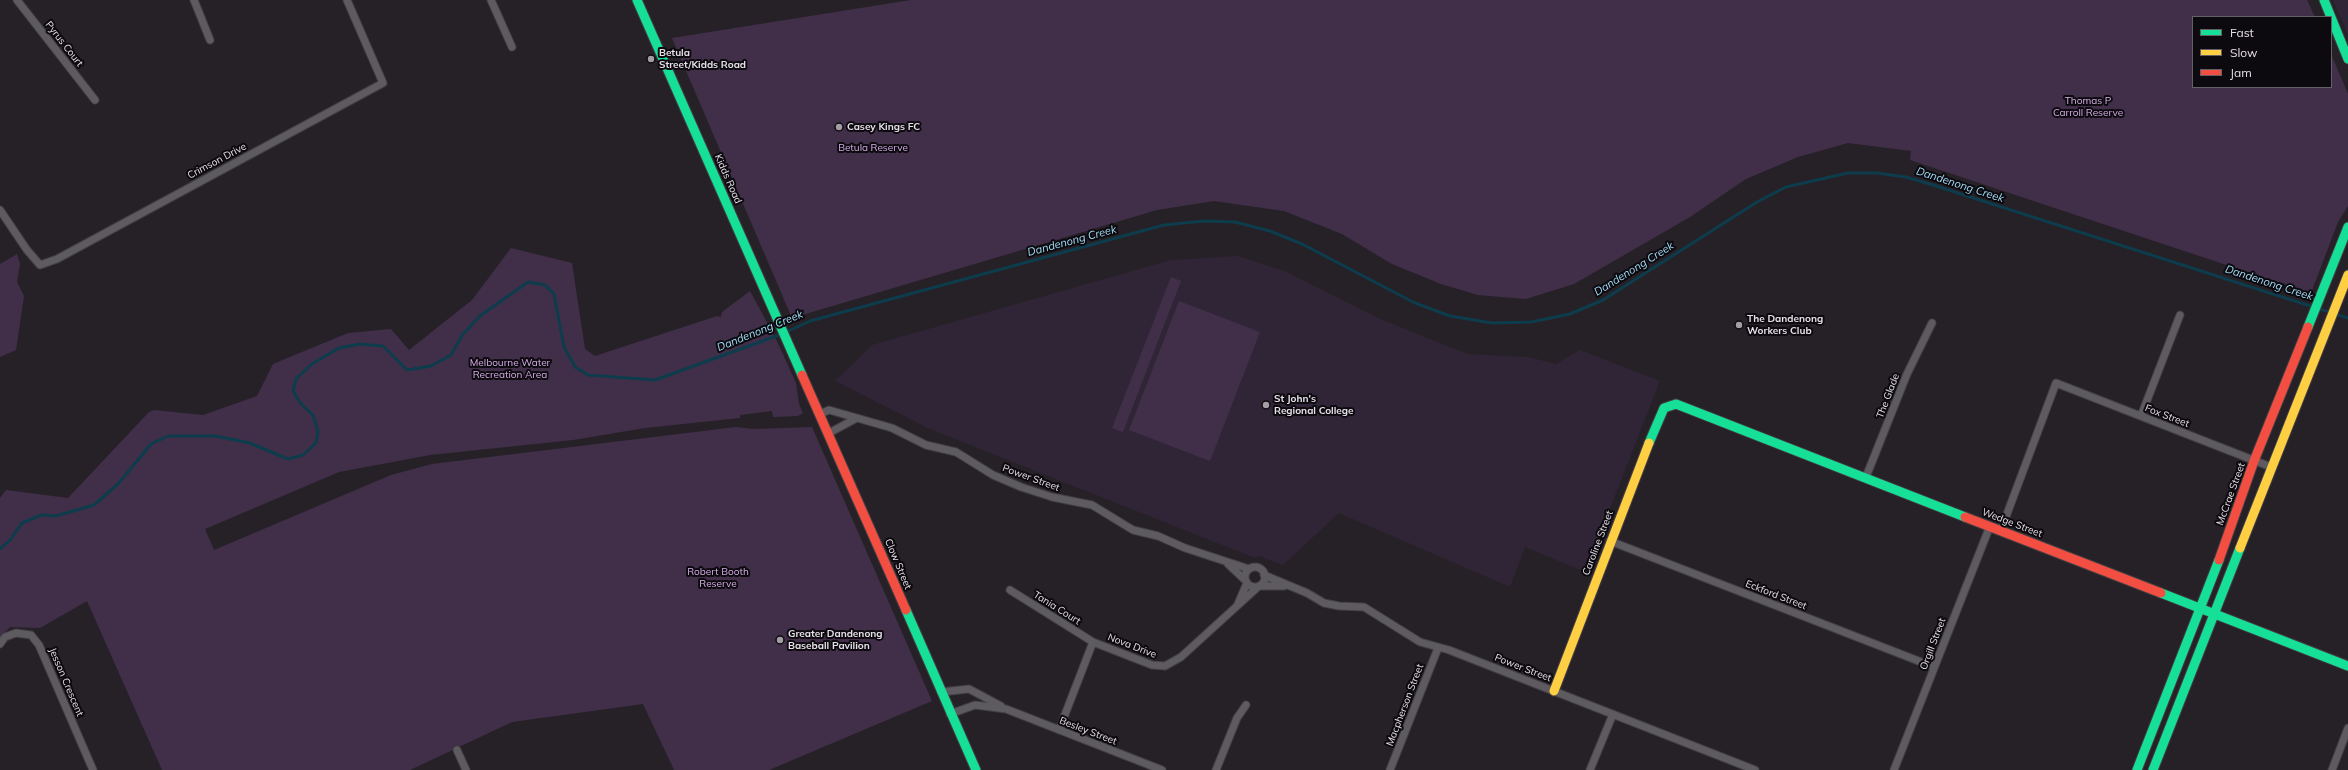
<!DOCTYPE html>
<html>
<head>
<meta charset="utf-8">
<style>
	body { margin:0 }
	#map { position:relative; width:2348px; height:770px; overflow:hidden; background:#262127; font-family:Mulish,sans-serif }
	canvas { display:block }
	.legend { position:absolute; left:2192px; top:16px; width:140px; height:72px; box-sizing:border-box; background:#0d0a0f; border:1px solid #646066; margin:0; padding:5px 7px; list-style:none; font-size:12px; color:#e6e0e8 }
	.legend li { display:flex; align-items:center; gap:8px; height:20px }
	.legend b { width:20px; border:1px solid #646066 }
</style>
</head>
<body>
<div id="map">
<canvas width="2348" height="770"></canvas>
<ul class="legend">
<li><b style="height:5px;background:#16e098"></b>Fast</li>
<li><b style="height:5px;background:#ffcf43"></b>Slow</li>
<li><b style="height:5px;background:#f24e42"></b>Jam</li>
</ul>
</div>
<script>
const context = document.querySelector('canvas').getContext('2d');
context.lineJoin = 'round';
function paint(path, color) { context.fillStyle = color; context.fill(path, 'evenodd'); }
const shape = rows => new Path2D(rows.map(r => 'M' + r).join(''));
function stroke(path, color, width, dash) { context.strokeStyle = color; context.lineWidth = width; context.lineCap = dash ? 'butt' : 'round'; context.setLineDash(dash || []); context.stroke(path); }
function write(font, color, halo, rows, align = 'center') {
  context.font = font + ' Mulish,sans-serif'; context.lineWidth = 4; context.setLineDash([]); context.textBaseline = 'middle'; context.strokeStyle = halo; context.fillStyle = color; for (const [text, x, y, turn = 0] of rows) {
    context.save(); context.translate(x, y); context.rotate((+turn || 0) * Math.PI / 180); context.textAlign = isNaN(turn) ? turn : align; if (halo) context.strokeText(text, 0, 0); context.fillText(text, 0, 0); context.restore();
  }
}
paint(shape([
	[2333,0,2348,0,2348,36],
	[1238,256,1284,271,1378,318,1467,354,1528,357,1556,364,1580,350,1660,381,1585,572,1525,547,1510,587,1339,513,1283,565,1259,556,1255,558,930,429,835,381,872,345,1171,260]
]), '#302536');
paint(shape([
	[911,0,2307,0,2315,17,2193,17,2193,87,2331,87,2331,54,2348,94,2348,206,2338,222,2311,293,1910,160,1911,151,1848,143,1798,157,1746,179,1690,217,1574,284,1526,299,1478,295,1441,284,1392,264,1342,234,1284,211,1214,201,1157,210,792,318,672,38],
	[511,248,572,263,585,349,595,356,717,316,721,317,722,312,750,291,776,339,796,383,799,404,803,413,798,416,773,417,772,411,740,415,740,418,645,428,573,440,430,455,339,472,205,529,214,550,391,475,432,464,736,427,753,429,812,427,932,701,769,770,674,770,643,704,512,722,410,770,162,770,87,601,40,628,10,627,0,637,0,498,6,490,68,498,149,412,154,410,203,415,257,396,273,364,348,333,391,329,409,350,472,300],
	[17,254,20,264,17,282,24,296,16,350,0,357,0,264],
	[1171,277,1181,281,1123,432,1112,428],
	[1179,301,1260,332,1210,461,1129,430]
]), '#412f4a');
stroke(shape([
	[0,549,10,540,22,523,41,515,56,516,94,505,118,484,151,444,168,436,215,436,250,443,288,459,303,455,316,443,318,431,313,415,301,404,293,391,296,379,312,364,339,348,360,344,383,346,407,370,431,366,451,355,463,334,480,316,528,282,545,285,554,294,564,347,575,367,588,375,655,380,782,334,810,321,1164,225,1204,221,1235,222,1270,231,1302,244,1415,303,1450,316,1492,323,1531,322,1570,314,1603,300,1757,202,1786,187,1848,173,1877,173,1906,177,1933,185,2348,318]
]), '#0d3c4c', 3);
const street = shape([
	[17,0,95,100],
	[194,0,210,40],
	[491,0,512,47],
	[0,210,27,250,40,265,57,259,383,83,347,0],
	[820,414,829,410,892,428,926,445,956,452,993,475,1021,487,1052,497,1092,505,1133,530,1158,536,1185,548,1249,569],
	[2141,416,2180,315],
	[829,433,855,419],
	[1866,477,1907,374,1932,323],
	[2001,530,2056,383,2271,467],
	[1610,541,1934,667],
	[1228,564,1245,580],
	'1245 577a10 10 0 1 1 20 0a10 10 0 1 1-20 0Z',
	[1264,575,1307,593,1324,603,1339,606,1364,607,1420,642,1449,650,1755,770],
	[1260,586,1284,586],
	[1010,590,1093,642],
	[1238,604,1247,583],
	[0,644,5,637,16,633,31,635,39,645,93,770],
	[941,692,969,689,1001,706],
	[950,714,975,705,1006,709,1162,770],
	[1059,730,1093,642,1152,665,1165,666,1181,657,1259,586],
	[457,750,466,770],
	[1216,770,1237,718,1246,705],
	[1390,770,1438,648],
	[1590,770,1613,714],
	[1894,770,1990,526],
	[2332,770,2348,728]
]);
const fast = shape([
	[637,0,802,375],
	[2324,0,2348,59],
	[2308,327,2348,227],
	[1649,443,1664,408,1676,404,1965,517],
	[2161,593,2348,666],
	[906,610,976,770],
	[2137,770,2219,560],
	[2153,770,2240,548]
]);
const slow = shape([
	[2240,548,2348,275],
	[1554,691,1649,443]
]);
const jam = shape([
	[802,375,906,610],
	[1965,517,2161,593],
	[2219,560,2254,461,2308,327]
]);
stroke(street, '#423e43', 9);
stroke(fast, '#423e43', 11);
stroke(slow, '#423e43', 11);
stroke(jam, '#423e43', 11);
stroke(street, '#5e5b60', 7);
stroke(fast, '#16e098', 9);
stroke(slow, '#ffcf43', 9);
stroke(jam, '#f24e42', 9);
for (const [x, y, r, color] of [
	[651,59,4,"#a39da4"],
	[839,127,4,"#a39da4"],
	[1739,325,4,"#a39da4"],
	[1266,405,4,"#a39da4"],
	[780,640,4,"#a39da4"]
]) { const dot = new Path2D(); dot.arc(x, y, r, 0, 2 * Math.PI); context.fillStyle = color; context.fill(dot); stroke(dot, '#0d0a0f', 1.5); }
write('10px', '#e6e0e8', '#0d0a0f', [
	["Pyrus Court",64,44,52],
	["Crimson Drive",217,161,-28],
	["Kidds Road",728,179,66],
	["The Glade",1888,396,-69],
	["Fox Street",2167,416,21],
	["Power Street",1031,478,20],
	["McCrae Street",2231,494,-70],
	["Wedge Street",2012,523,21],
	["Caroline Street",1598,543,-69],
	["Clow Street",898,564,67],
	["Eckford Street",1776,595,21],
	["Tania Court",1057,608,32],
	["Orgill Street",1933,644,-69],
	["Nova Drive",1132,646,21],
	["Power Street",1523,668,21],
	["Jesson Crescent",66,682,67],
	["Macpherson Street",1405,705,-69],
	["Besley Street",1088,731,21]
]);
write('bold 10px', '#e6e0e8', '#0d0a0f', [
	["Betula",659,53],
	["Street/Kidds Road",659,65],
	["Casey Kings FC",847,127],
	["The Dandenong",1747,319],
	["Workers Club",1747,331],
	["St John's",1274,399],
	["Regional College",1274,411],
	["Greater Dandenong",788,634],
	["Baseball Pavilion",788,646]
], 'left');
write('10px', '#d7afe9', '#0d0a0f', [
	["Thomas P",2088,101],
	["Carroll Reserve",2088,113],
	["Betula Reserve",873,148],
	["Melbourne Water",510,363],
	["Recreation Area",510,375],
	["Robert Booth",718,572],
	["Reserve",718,584]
]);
write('italic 11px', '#a2dff9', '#0d0a0f', [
	["Dandenong Creek",1960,185,18],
	["Dandenong Creek",1072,241,-15],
	["Dandenong Creek",1634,269,-32],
	["Dandenong Creek",2269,283,18],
	["Dandenong Creek",760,331,-22]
]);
</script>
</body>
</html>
